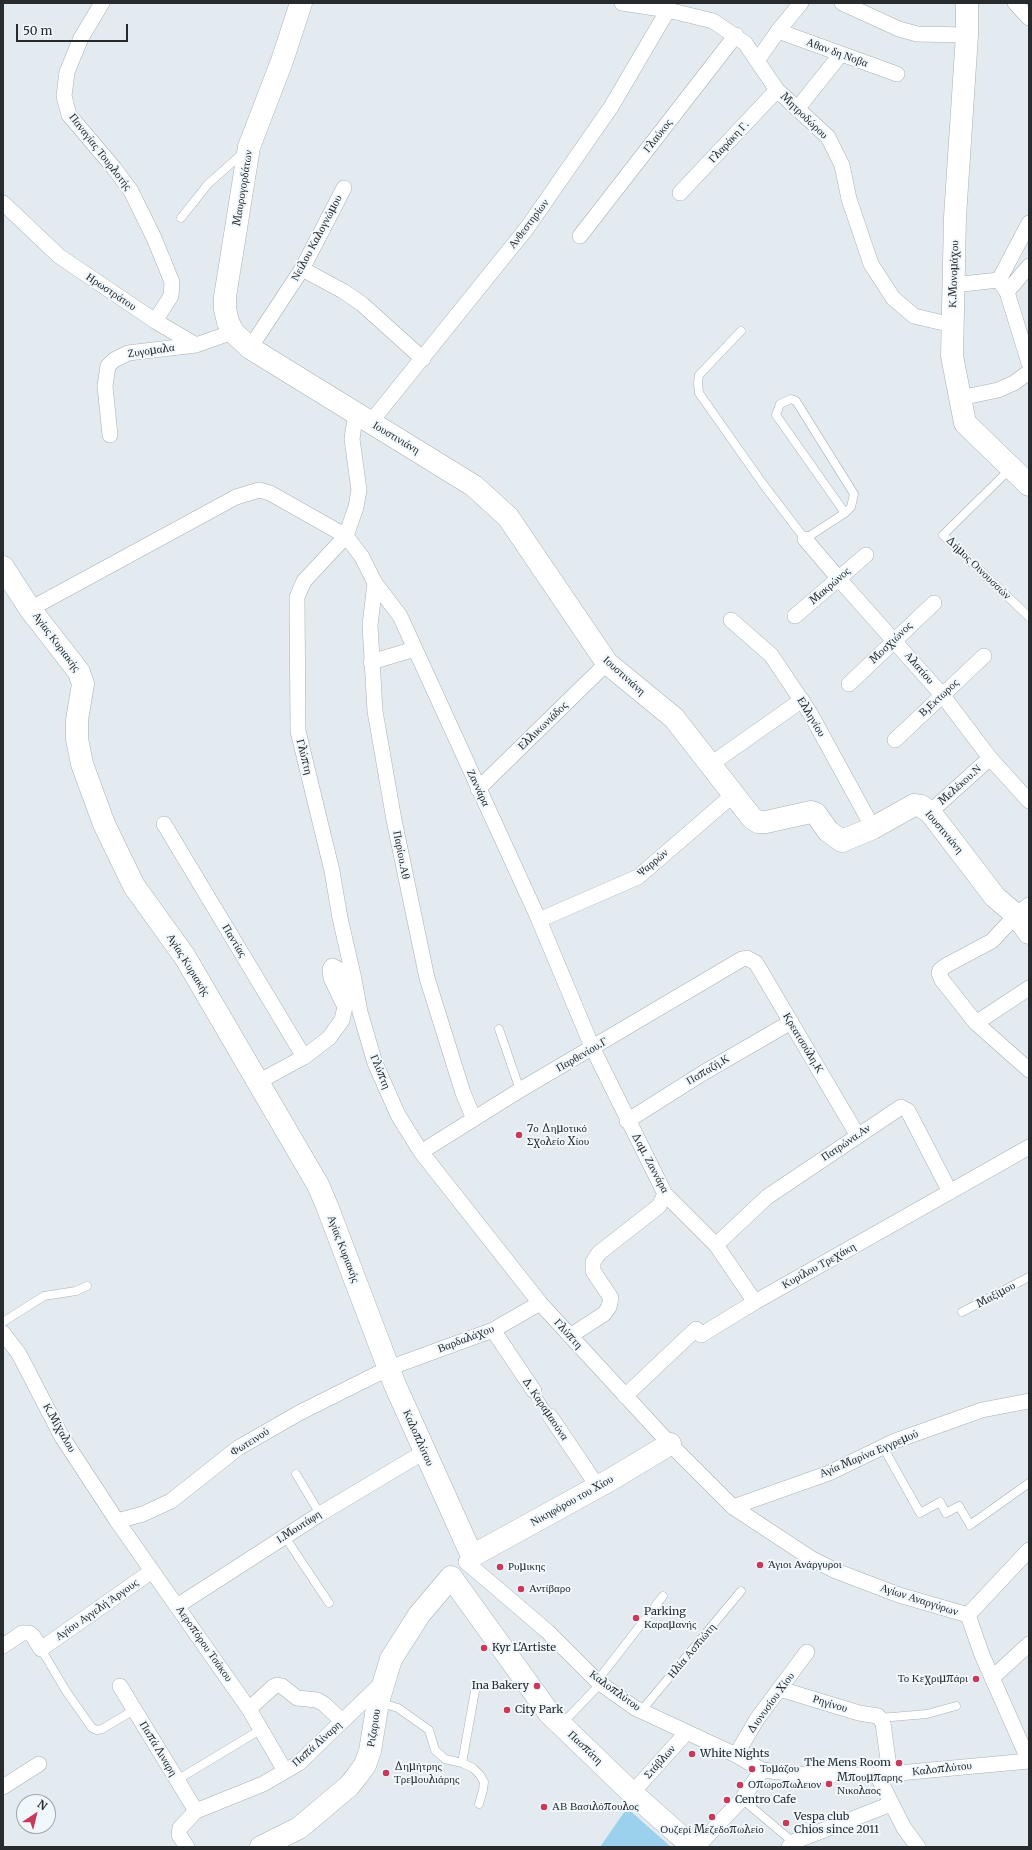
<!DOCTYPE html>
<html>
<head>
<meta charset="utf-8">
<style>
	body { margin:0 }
	#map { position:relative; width:1032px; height:1850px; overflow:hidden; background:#e3ebf0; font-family:Merriweather,serif }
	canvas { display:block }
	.frame { position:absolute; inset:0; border:4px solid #282b2d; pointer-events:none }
	.north { position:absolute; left:16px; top:1794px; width:40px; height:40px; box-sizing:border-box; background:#f0f8fd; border:1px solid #a0a6aa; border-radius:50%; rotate:35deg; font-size:11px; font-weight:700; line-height:16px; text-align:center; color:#282b2d }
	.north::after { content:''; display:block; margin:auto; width:14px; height:18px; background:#c9395a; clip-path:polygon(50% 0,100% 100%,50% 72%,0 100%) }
	.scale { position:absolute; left:16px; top:24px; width:112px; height:18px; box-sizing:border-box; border:2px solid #282b2d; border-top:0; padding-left:5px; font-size:12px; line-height:14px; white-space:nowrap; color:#282b2d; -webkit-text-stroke:3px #f0f8fd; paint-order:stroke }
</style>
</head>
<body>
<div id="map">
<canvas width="1032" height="1850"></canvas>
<div class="frame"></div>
<div class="north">N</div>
<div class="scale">50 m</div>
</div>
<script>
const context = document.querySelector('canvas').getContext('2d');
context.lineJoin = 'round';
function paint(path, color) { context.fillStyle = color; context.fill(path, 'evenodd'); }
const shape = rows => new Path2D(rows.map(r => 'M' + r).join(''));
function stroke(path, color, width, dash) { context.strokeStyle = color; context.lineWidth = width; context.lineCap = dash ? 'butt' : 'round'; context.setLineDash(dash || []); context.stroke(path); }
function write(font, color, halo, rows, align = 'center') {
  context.font = font + ' Merriweather,serif'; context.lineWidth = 4; context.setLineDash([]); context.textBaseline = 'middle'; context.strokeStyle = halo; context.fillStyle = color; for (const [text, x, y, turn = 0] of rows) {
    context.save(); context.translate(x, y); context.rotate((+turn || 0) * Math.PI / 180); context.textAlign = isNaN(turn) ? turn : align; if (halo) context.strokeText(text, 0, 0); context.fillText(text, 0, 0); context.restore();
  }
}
paint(shape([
	[627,1808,671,1847,600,1847]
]), '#9cd1ed');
const lane = shape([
	[181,218,208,184,244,152],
	[741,331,699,375,698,383,699,393,763,484,805,539,845,513,851,507,854,494,796,401,791,399,780,404,776,415,845,513],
	[1010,469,943,535,1029,617],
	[499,1029,520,1090],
	[962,1312,1029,1277],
	[3,1322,44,1296,76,1291,87,1286],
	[534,1391,550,1416],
	[883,1447,920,1513,940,1502,946,1513,959,1506,970,1525,1029,1483],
	[296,1474,320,1514],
	[285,1537,329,1603],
	[41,1649,66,1691,92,1728,97,1730,102,1729,134,1710],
	[597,1681,663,1596],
	[378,1702,398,1708,429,1730,435,1750,445,1759,462,1763,473,1768,480,1775,484,1782,483,1790,479,1804],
	[642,1710,741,1591],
	[880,1718,927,1714,956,1706],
	[562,1724,601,1683],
	[462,1763,475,1691],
	[177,1780,260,1730],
	[742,1799,793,1842]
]);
const street = shape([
	[102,3,81,38,67,72,64,96,69,115,114,168,131,191,154,238,172,282,171,296,155,321],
	[622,3,668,10,713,21,745,43,777,90,828,137,842,165,849,199,871,264,893,298,914,316,952,325],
	[842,3,899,29,917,34,967,35],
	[1015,3,1029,18],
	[778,31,897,74],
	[757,61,778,31,801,3],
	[797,109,841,54],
	[680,193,777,90],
	[3,203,59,256,155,321,196,345],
	[580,236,736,35],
	[302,269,343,291,362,304,423,359],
	[999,280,1007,292,1029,363],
	[999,280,1029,223],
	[953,285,999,280],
	[1007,292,1029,266],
	[250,348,302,269,344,188],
	[960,398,998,390,1014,383,1029,372],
	[358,415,354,425,352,439,359,490,356,507,346,536,304,581,297,597,298,731,332,871,340,918,354,979,360,1012,375,1063,398,1115,421,1152,540,1303,670,1444,733,1507,812,1559,836,1571,899,1595,968,1615,982,1655,1029,1761],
	[370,423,527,228,611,107,668,10],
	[110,435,105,386,108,366,114,360,128,353,196,345,233,332],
	[805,539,839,579,943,696,990,758,1029,801],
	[375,583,370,625,375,711,394,820,427,978,463,1093,474,1119],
	[30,609,236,497,259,490,270,493,346,536,362,557,375,583,400,616,539,920,593,1049,665,1194,716,1245,755,1302],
	[795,616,866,555],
	[731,620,771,655,810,713,873,828],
	[371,662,415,649],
	[849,684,934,603],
	[895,740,984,656],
	[711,764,802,700],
	[478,789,607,663],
	[930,812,990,758],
	[164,824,304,1057],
	[1029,905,1016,915,992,941,947,965,940,970,939,973,942,980,976,1023,1029,1070],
	[539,920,638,877,733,795],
	[976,1023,1029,988],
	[258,1082,304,1057,329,1038,342,1020,345,1007,331,978,330,969,332,966,338,969,353,999],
	[627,1121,703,1073,791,1022],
	[421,1152,520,1090,742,959,747,958,756,963,858,1136],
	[716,1245,767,1197,901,1107,908,1111,950,1192],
	[493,1330,534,1391],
	[3,1333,19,1354,62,1437,117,1521,249,1709,285,1771],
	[570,1336,604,1314,609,1307,611,1298,593,1271,593,1262,599,1253,659,1206,665,1194],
	[625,1396,696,1329,701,1335,755,1302,1029,1147],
	[550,1416,598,1487],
	[733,1507,829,1473,895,1441,982,1410,1029,1401],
	[117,1521,143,1514,171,1501,238,1448,299,1413,389,1368,493,1330,540,1303],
	[472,1556,466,1562,547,1631,597,1681,635,1708,736,1755,762,1770,806,1775,877,1775,1029,1761],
	[177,1606,320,1514,424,1452],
	[968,1615,1029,1550],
	[3,1646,22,1633,29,1633,33,1636,41,1649,152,1571],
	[992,1678,1029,1644],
	[120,1686,196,1811],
	[780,1689,859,1713,878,1716,883,1723,890,1774],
	[249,1709,273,1687,277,1685,282,1686,297,1698,317,1700,324,1704,342,1721],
	[736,1755,757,1719,807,1652],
	[877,1775,904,1828,918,1847],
	[3,1787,39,1764],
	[632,1793,687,1732],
	[187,1847,179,1835,180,1828,196,1811,263,1784,299,1763,383,1682],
	[697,1847,742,1799,762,1770],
	[789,1847,793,1842,891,1804]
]);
const secondary = shape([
	[301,3,282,61,249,147,225,297,225,309,228,322,233,332,250,348,474,486,508,517,607,663,674,718,752,818,758,822,766,822,811,812,816,814,828,831,842,841,873,828,914,805,921,806,930,812,995,897,1016,915,1029,933],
	[967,3,967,35,955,217,952,356,965,423,1029,485],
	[3,567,30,609,79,672,83,684,77,720,77,739,82,764,104,824,134,886,185,957,318,1185,327,1206,395,1385,472,1556,610,1480,670,1444],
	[261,1847,299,1828,349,1786,357,1776,365,1765,370,1751,378,1702,391,1659,419,1615,451,1577,549,1713,632,1793,693,1847]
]);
stroke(lane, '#a8b0b4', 9);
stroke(street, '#a8b0b4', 16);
stroke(secondary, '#a8b0b4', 23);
stroke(lane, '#fff', 8);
stroke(street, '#fff', 15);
stroke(secondary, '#fff', 22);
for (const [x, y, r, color] of [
	[519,1135,4,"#c9395a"],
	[760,1565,4,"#c9395a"],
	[500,1567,4,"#c9395a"],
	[521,1589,4,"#c9395a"],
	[636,1618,4,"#c9395a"],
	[484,1648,4,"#c9395a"],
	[976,1679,4,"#c9395a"],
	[537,1686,4,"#c9395a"],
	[507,1710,4,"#c9395a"],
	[692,1754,4,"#c9395a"],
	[899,1763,4,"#c9395a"],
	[752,1769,4,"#c9395a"],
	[386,1773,4,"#c9395a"],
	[829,1784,4,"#c9395a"],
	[740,1785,4,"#c9395a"],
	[727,1800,4,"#c9395a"],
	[544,1807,4,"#c9395a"],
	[712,1817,4,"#c9395a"],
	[786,1823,4,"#c9395a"]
]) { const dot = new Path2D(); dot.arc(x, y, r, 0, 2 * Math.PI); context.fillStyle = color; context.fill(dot); stroke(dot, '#f0f8fd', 1.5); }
write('11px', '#282b2d', '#f0f8fd', [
	["Αθαν δη Νοβα",837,53,20],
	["Μητροδώρου",804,116,44],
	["Γλαύκος",658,136,-52],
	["Γλαράκη Γ.",729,142,-47],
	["Παναγίας Τουρλοτής",100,152,52],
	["Μαυρογορδάτων",243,188,-81],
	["Ανθεστηρίων",529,224,-53],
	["Νείλου Καλογνώμου",317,238,-62],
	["Κ.Μονομάχου",954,274,-88],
	["Ηρωστράτου",111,292,34],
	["Ζυγομαλα",151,351,-8],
	["Ιουστινιάνη",396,438,31],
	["Δήμος Οινουσσών",978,568,44],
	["Μακρώνος",830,586,-41],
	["Αγίας Κυριακής",56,642,53],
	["Μοσχιώνος",891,643,-44],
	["Αλατίου",919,668,49],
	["Ιουστινιάνη",624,676,42],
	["Β,Εκτωρος",939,698,-43],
	["Ελληνίου",811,717,59],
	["Ελλικωνιάδος",543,726,-44],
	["Γλύπτη",304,757,76],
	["Μελέκου.Ν",960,785,-42],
	["Ζαννάρα",478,788,65],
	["Ιουστινιάνη",944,832,50],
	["Παρίου.Αθ",401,855,79],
	["Ψαρρών",653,863,-40],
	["Παντίας",234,941,59],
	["Αγίας Κυριακής",188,965,58],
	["Κρεατσούλη.Κ",803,1043,59],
	["Παρθενίου.Γ",582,1055,-30],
	["Παπαζή.Κ",708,1070,-31],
	["Γλύπτη",380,1072,68],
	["Πατρώνα.Αν",846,1143,-34],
	["Δαμ. Ζαννάρα",650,1163,62],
	["Αγίας Κυριακής",343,1249,69],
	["Κυρίλου Τρεχάκη",819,1266,-29],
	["Μαξίμου",996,1295,-28],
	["Γλύπτη",568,1334,48],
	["Βαρδαλάχου",466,1339,-21],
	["Δ. Καραμαούνα",545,1409,56],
	["Κ.Μίχαλου",59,1428,60],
	["Καλοπλύτου",418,1438,66],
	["Φωτεινού",250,1442,-32],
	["Αγία Μαρίνα Εγγρεμού",869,1454,-23],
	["Νικηφόρου του Χίου",572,1501,-29],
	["Ι.Μουτάφη",299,1527,-33],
	["Αγίων Αναργύρων",919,1600,18],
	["Αγίου Αγγελή Άργους",97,1610,-35],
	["Αεροπόρου Τσάκου",204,1644,55],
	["Ηλία Ασπιώτη",692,1651,-50],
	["Καλοπλύτου",615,1691,36],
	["Διονυσίου Χίου",771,1703,-54],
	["Ρηγίνου",830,1704,17],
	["Ριζαριου",374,1728,-81],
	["Παπά Λίναρη",317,1744,-42],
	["Πασπάτη",585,1748,44],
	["Παπά Λιναρη",158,1749,59],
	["Στάβλων",660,1762,-48],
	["Καλοπλύτου",942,1769,-6]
]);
write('11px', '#282b2d', '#f0f8fd', [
	["7ο Δημοτικό",527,1129],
	["Σχολείο Χίου",527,1142],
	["Άγιοι Ανάργυροι",768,1565],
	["Ρυμικης",508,1567],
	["Αντίβαρο",529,1589],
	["Parking",644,1612],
	["Καραμανής",644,1625],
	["Kyr L'Artiste",492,1648],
	["Το Κεχριμπάρι",968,1679,"right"],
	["Ina Bakery",529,1686,"right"],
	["City Park",515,1710],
	["White Nights",700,1754],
	["The Mens Room",891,1763,"right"],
	["Δημήτρης",394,1767],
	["Τρεμουλιάρης",394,1780],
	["Τομάζου",760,1769],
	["Μπουμπαρης",837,1778],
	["Νικολαος",837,1791],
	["Οπωροπωλειον",748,1785],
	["Centro Cafe",735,1800],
	["ΑΒ Βασιλόπουλος",552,1807],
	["Vespa club",794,1817],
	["Chios since 2011",794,1830],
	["Ουζερί Μεζεδοπωλείο",712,1830,"center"]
], 'left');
</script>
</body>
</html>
